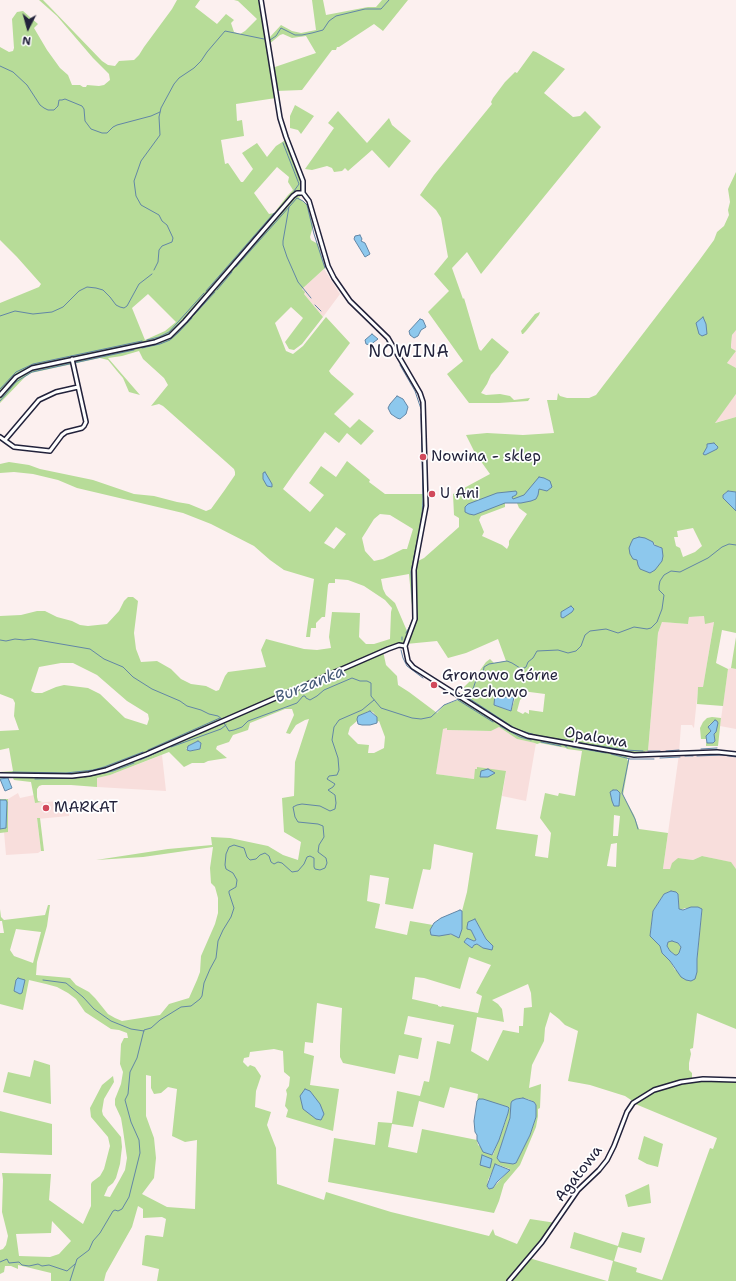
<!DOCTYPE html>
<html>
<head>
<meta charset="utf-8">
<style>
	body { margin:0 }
	#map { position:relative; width:736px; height:1281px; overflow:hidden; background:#fcf0ef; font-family:"Shantell Sans",sans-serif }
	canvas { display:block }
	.north { position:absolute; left:8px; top:8px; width:40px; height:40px; -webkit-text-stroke:3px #fff; paint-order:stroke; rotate:186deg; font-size:11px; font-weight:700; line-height:16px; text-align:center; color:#22223b }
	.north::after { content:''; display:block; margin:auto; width:14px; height:18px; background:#22223b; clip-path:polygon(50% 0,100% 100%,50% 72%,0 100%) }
</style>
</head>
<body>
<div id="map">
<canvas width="736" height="1281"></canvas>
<div class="north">N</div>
</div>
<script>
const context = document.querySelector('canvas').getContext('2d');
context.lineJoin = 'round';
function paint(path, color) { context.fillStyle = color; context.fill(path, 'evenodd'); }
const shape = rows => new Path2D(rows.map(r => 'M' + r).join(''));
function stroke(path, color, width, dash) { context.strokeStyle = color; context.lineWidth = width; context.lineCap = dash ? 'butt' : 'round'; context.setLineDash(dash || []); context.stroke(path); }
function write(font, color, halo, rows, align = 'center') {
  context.font = font + ' "Shantell Sans",sans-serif'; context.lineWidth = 3.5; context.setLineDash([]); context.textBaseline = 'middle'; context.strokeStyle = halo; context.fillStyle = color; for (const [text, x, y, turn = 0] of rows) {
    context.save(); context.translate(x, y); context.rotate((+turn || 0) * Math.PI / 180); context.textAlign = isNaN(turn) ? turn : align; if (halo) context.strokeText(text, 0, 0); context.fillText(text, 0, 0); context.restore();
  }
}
paint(shape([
	[324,269,340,294,323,317,304,294,302,289],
	[735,330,736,330,736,369,727,363,736,351,731,348,731,345,732,335],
	[736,394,736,417,714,423],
	[704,616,714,622,703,687,698,688,694,728,693,727,692,725,681,725,679,753,717,752,736,754,736,869,730,862,702,856,693,860,678,858,670,869,663,869,679,754,646,755,645,751,648,751,658,633,662,622,688,624,689,617],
	[731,668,736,669,736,729,720,726,728,669],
	[499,727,517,739,536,743,526,801,502,796,506,772,477,769,474,779,436,774,442,729,447,728,447,730,491,731],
	[162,755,166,791,97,787,97,778,110,775],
	[18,793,20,798,34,795,35,803,68,800,69,816,37,819,41,851,38,853,6,855,4,832,8,832,8,799]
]), '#f8dedc');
paint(shape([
	[39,0,43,0,48,5,102,61,108,65,115,66,119,61,134,60,139,55,144,47,172,9,177,0,200,0,195,7,217,24,226,14,234,20,231,23,234,32,240,34,245,31,257,19,238,1,234,0,261,0,267,38,270,37,281,25,292,31,301,33,316,30,312,0,323,0,326,15,368,7,376,7,382,0,408,0,383,31,374,24,339,47,337,47,336,50,332,50,302,90,276,91,276,98,236,104,237,121,242,120,244,136,221,140,225,164,228,163,241,182,243,182,253,169,242,153,257,143,267,157,276,146,287,139,303,179,303,193,299,198,307,205,313,226,310,237,311,240,318,244,325,268,302,289,305,292,304,294,323,317,302,344,294,350,289,349,285,342,303,318,291,307,275,323,286,351,293,354,303,346,326,317,350,343,329,371,331,374,354,394,334,414,350,428,359,419,374,431,361,445,347,433,339,443,325,432,295,472,283,489,310,512,324,495,309,483,321,466,336,477,347,461,370,480,369,482,385,494,427,494,416,562,424,558,459,527,459,518,454,515,453,494,490,474,475,453,466,435,487,433,523,435,554,433,547,400,557,400,558,393,560,396,567,398,589,398,596,395,698,262,714,240,717,232,724,226,729,215,728,210,730,202,728,189,736,172,736,330,732,335,731,345,731,348,736,351,727,363,736,368,736,394,715,423,736,417,736,492,728,491,723,495,736,511,736,633,722,630,716,663,728,669,723,706,697,704,698,687,703,687,714,622,705,624,704,616,689,617,688,624,662,622,658,633,648,751,645,751,646,755,628,755,627,760,629,761,623,795,634,815,639,829,668,833,663,869,670,869,672,863,678,858,693,860,702,856,731,862,736,869,736,1029,697,1013,693,1048,690,1049,691,1054,689,1063,689,1070,692,1073,692,1080,736,1080,736,1281,608,1281,613,1261,570,1248,574,1232,618,1246,622,1232,645,1238,641,1253,618,1247,614,1261,637,1268,636,1272,662,1280,710,1148,713,1149,717,1138,633,1103,631,1100,625,1096,590,1085,568,1081,578,1031,565,1025,559,1019,550,1012,545,1028,544,1041,532,1065,529,1088,541,1084,540,1108,538,1109,538,1116,536,1127,520,1165,504,1184,499,1201,494,1213,328,1182,334,1138,375,1145,378,1122,392,1123,397,1091,420,1096,424,1081,429,1082,437,1041,450,1044,454,1025,408,1016,404,1034,422,1038,418,1059,399,1055,395,1074,343,1063,340,1057,340,1046,342,1008,317,1003,313,1043,305,1042,304,1053,314,1056,310,1085,339,1089,333,1131,286,1117,288,1110,285,1106,287,1094,286,1090,289,1086,290,1077,284,1072,283,1051,274,1049,250,1052,249,1057,244,1058,243,1062,248,1067,250,1065,255,1067,261,1076,256,1091,255,1107,271,1112,267,1125,276,1148,277,1184,324,1200,326,1192,391,1212,477,1233,489,1236,493,1229,495,1235,517,1244,530,1219,556,1223,529,1258,607,1281,157,1281,159,1269,142,1265,145,1236,147,1235,163,1237,166,1219,162,1217,143,1218,143,1209,138,1206,132,1227,106,1273,104,1281,51,1281,51,1273,18,1265,18,1269,11,1266,5,1266,4,1272,0,1274,0,1250,3,1249,6,1245,8,1236,2,1212,3,1180,2,1173,51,1174,49,1200,83,1224,91,1206,91,1184,92,1182,100,1176,104,1169,110,1146,108,1137,91,1117,90,1108,102,1085,113,1076,114,1082,104,1099,102,1111,103,1115,121,1137,122,1147,120,1164,116,1178,113,1183,108,1187,104,1196,110,1197,119,1181,125,1170,127,1158,123,1130,121,1118,115,1105,115,1099,121,1084,123,1072,120,1064,121,1044,124,1038,128,1038,127,1033,119,1030,111,1029,85,1012,76,999,68,993,57,987,46,984,29,980,23,1010,0,1004,0,933,4,933,2,921,0,921,0,909,1,917,4,920,45,915,48,905,50,905,47,926,37,962,36,975,70,978,76,985,89,992,95,998,108,1014,115,1018,122,1021,160,1015,169,1004,189,998,197,980,200,972,201,956,215,924,218,913,218,898,215,887,211,883,210,868,213,847,143,857,96,860,168,849,212,845,211,837,230,838,268,846,283,855,298,860,301,842,284,832,282,798,294,796,295,762,309,719,305,720,296,725,290,734,286,733,294,715,292,709,285,709,250,723,248,730,233,735,229,742,217,746,216,749,227,758,208,761,204,763,192,763,184,767,169,752,110,775,97,778,97,787,71,785,42,785,39,786,37,789,37,797,38,801,42,802,35,803,31,782,14,780,13,778,0,779,0,772,13,771,9,748,0,750,0,731,19,730,14,716,15,703,13,699,0,694,0,616,21,615,37,611,45,611,57,617,72,621,80,625,88,626,107,624,119,611,124,601,128,597,133,597,138,601,134,633,136,649,141,662,157,661,171,669,181,679,191,684,206,686,216,691,219,690,225,676,228,672,266,667,261,650,266,639,304,649,317,650,331,648,329,637,332,612,360,613,359,637,366,644,374,644,390,639,391,612,392,608,385,600,364,586,348,580,335,579,335,583,329,583,328,585,325,617,322,617,316,623,316,628,311,628,310,637,306,637,314,579,284,570,270,560,254,546,211,524,183,513,77,488,58,480,33,474,14,472,0,473,0,464,9,462,29,465,40,469,93,480,134,494,154,496,177,502,189,504,206,511,211,509,224,491,235,475,235,472,234,469,163,406,159,404,151,406,168,385,164,378,143,359,139,351,122,356,108,358,140,395,129,392,123,378,117,371,108,360,100,358,31,373,25,377,0,403,0,303,39,287,41,284,17,257,0,240,0,47,9,52,13,51,14,48,12,19,17,12,23,11,38,24,34,28,47,50,60,68,68,75,72,85,80,85,83,87,86,87,87,85,99,86,104,85,110,80,109,74,93,58,57,16],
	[283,34,292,38,306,36,316,53,272,68,268,45,280,35],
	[277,167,289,177,288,182,293,190,288,195,274,213,269,214,254,193],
	[148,294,176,322,165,331,145,340,132,308],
	[513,502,517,503,519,508,527,514,509,541,509,545,507,549,502,545,482,536,484,532,479,520,481,516,505,507,505,503],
	[380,514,390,515,413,529,407,549,403,549,383,559,374,561,365,551,362,538,374,519],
	[336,527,346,534,334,549,324,543],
	[693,528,702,546,695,552,683,557,680,548,676,546,674,537,678,537,677,531],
	[653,542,656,546,660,546,637,562,637,560,635,559],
	[409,574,413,617,407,631,395,603,386,595,383,589,381,579],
	[498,639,506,661,494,663,490,659,486,662,478,673,464,687,463,695,458,700,444,705,437,713,409,692,398,685,397,676,386,665,383,651,406,644,437,641,448,658,466,653],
	[61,663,73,663,97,675,127,701,148,714,149,719,147,725,125,718,100,694,88,688,64,685,56,687,42,693,35,693,31,691,39,667],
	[522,691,545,694,543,712,529,710,529,714,525,712,523,714,517,711,520,700,524,696],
	[495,694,501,694,502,697,515,698,511,711,494,705],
	[369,711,373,712,377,717,377,722,379,721,385,737,384,748,374,753,368,753,369,745,358,744,348,734,350,727,357,721,358,717],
	[499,727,517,739,535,743,537,744,540,743,566,748,567,749,582,751,575,796,559,793,558,796,545,793,540,818,551,833,548,858,535,856,538,835,496,829,506,771,477,767,477,769,475,769,474,779,436,774,443,729,447,728,447,730,491,731],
	[198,741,201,743,200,749,190,751,186,749,190,745],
	[614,815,620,816,618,836,613,836],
	[617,843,616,867,607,866,611,844],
	[434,844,473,853,467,892,462,911,462,929,454,935,430,933,433,925,410,921,407,935,375,928,380,904,367,901,370,875,389,878,385,904,413,909,423,869,430,870,431,868],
	[671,891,678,894,679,909,683,909,685,908,702,909,697,959,697,972,675,970,670,961,662,953,660,946,650,936,653,911,664,894],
	[475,919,486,939,491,944,483,948,477,944,474,945,472,948,464,942,467,938,474,941,476,940,471,930],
	[16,929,41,932,33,963,14,956,10,950],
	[469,957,491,965,476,993,482,996,478,1013,442,1006,441,1007,438,1006,438,1005,412,999,415,977,424,978,460,989],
	[528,984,531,993,532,1007,524,1008,523,1026,519,1026,519,1033,503,1030,488,1061,471,1051,477,1017,504,1022,502,1009,498,1004,492,1000],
	[146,1075,151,1076,151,1088,154,1094,161,1093,168,1087,177,1089,172,1136,185,1142,197,1140,195,1209,167,1207,142,1194,154,1178,156,1158,154,1138,146,1116],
	[450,1087,478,1094,477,1101,479,1099,508,1107,509,1108,505,1123,493,1155,492,1155,478,1145,477,1140,422,1129,417,1153,388,1147,392,1124,413,1127,419,1101,444,1108],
	[519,1098,528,1099,534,1102,536,1105,536,1117,530,1135,515,1164,497,1158,510,1118,512,1107,516,1099],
	[496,1164,510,1169,493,1188,489,1189,487,1187,488,1180],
	[52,1221,71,1241,59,1254,50,1257,19,1256,16,1234,51,1233],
	[533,51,536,52,565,69,544,93,573,117,580,116,585,111,601,127,481,274,467,252,452,268,463,299,464,298,479,349,481,351,492,338,509,352,498,367,491,375,487,384,481,393,486,395,500,394,510,396,514,400,530,398,528,401,499,403,469,403,447,374,463,361,428,312,449,291,434,274,448,257,441,218,436,210,420,195,434,175,492,104,491,102,493,98,505,82,515,72,517,73],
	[295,105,314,116,301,134,298,130,290,128,290,116],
	[338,111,367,143,389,118,392,125,411,141,389,168,372,150,348,171,345,168,342,171,334,172,332,168,327,166,312,170,305,169,334,128,328,123],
	[540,312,539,315,526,331,523,334,522,334,521,331,535,314],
	[736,637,736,669,731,668],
	[712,717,721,718,718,746,706,746,706,742,707,743,714,735,715,720,709,725,709,729,711,731,708,734,706,739,701,739,700,728,703,722,707,718],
	[0,799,8,799,8,832,0,833],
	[37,818,40,818,44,851,41,851],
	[672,941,678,943,681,947,679,953,677,955,675,955,670,951,667,946,668,942],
	[34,1060,50,1065,51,1104,3,1092,8,1072,30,1077],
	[0,1111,52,1124,52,1155,0,1153],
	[644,1136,663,1144,658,1167,647,1164,638,1159],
	[649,1184,651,1203,628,1207,625,1195]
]), '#b7dc98');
const water = shape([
	[360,235,362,239,361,241,365,243,370,254,365,257,354,239,355,236,360,235],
	[703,317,706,324,707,334,702,336,699,334,696,323,703,317],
	[420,319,423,320,426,327,421,330,418,336,414,338,410,335,409,331,420,319],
	[372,334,378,339,370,345,366,344,365,340,372,334],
	[397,396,403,399,408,407,406,414,400,419,397,418,391,414,388,408,390,404,397,396],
	[714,443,718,447,717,449,705,455,703,454,707,447,707,444,714,443],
	[265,472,272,484,272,487,267,486,263,479,263,473,265,472],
	[539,477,544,478,550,481,552,487,547,491,539,489,538,495,536,499,531,501,521,503,505,503,474,515,469,514,465,512,465,507,468,504,497,493,516,491,517,493,516,495,512,497,513,499,524,495,539,477],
	[728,491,736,492,736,511,723,498,723,495,728,491],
	[639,537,645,538,653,542,654,545,662,548,663,556,662,561,655,570,650,573,640,569,638,565,637,560,633,559,630,554,629,548,631,543,633,539,639,537],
	[571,606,574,609,572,612,563,618,561,617,561,612,571,606],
	[495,693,500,694,502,697,514,697,511,711,494,705,495,693],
	[370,711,377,717,377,723,370,725,362,725,358,724,357,719,358,716,370,711],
	[715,720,717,721,718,723,716,732,714,734,715,741,713,743,707,743,706,736,711,731,708,727,715,720],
	[198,741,201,743,200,749,190,751,187,750,188,746,198,741],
	[488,769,495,773,488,777,480,777,481,771,488,769],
	[8,778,12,788,5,791,0,779,8,778],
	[613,790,617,790,620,793,619,806,614,806,612,801,610,792,613,790],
	[0,800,6,800,7,802,6,828,0,829,0,800],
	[671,891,676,892,678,894,679,909,683,910,691,907,698,907,702,909,697,959,697,972,695,979,691,981,686,980,681,977,670,961,662,953,660,946,650,936,653,911,664,894,671,891],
	[672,941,678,943,681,947,679,953,677,955,675,955,670,951,667,946,668,942,672,941],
	[460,910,462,911,462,929,459,938,451,934,439,936,431,935,430,930,434,923,441,918,460,910],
	[475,919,486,939,493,946,492,950,483,948,477,944,474,945,472,948,464,942,467,938,474,941,476,940,471,930,467,929,467,927,468,922,475,919],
	[18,978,25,980,22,993,20,994,14,991,16,980,18,978],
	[305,1089,310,1091,320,1104,324,1114,321,1120,316,1119,303,1109,300,1096,305,1089],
	[523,1098,534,1102,536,1105,536,1117,530,1135,516,1163,513,1164,500,1162,497,1158,510,1118,511,1103,512,1101,516,1099,523,1098],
	[479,1099,483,1099,508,1107,509,1108,508,1113,499,1140,492,1155,483,1152,477,1140,477,1135,475,1132,474,1121,477,1101,479,1099],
	[482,1155,492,1159,490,1168,480,1165,482,1155],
	[495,1164,510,1170,497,1182,493,1188,489,1189,487,1186,495,1164]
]);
paint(water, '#8dc8ed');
stroke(water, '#6286a6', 1);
stroke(shape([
	[270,40,276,36,281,28,295,35,302,35,312,33,323,30,329,21,336,16,365,9,381,9,389,0],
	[0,66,13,72,27,85,40,105,44,108,48,110,54,110,58,106,59,100,62,100,65,99,82,106,84,109,85,121,91,129,102,133,107,133,113,127,117,125,151,116,160,112],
	[283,143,299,184,294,191],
	[289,207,283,241,283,245,287,257,298,282,311,298],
	[236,267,297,198,303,201,307,205,314,234,325,268],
	[154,270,158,262,159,250,162,246,172,242,173,238,167,225,162,221,159,215,141,205,136,196,134,181,141,161,160,135,159,117,161,108,174,84,179,78,194,68,201,61,207,52,225,31,264,39],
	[217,290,232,272],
	[206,291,274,213],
	[315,305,321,311],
	[194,315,215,292],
	[0,316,15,311,33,314,52,312,63,307,79,291,87,287,96,288,103,290,110,297,116,305,120,307,124,308,127,306,139,284,152,274],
	[147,340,159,337,169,332,204,293],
	[387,342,390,347],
	[142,348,160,344,170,340,178,333,192,318],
	[393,351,398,360],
	[400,365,415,391,421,409],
	[0,389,16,372,33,364,142,341],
	[0,401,16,382,32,372,134,350],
	[419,533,422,515,423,499,421,414],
	[413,615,411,572,418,537],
	[406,633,411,624],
	[0,640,6,641,15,639,24,640,32,639,90,649,104,659,123,667,133,677,152,689,180,701,187,706,201,710,209,714,218,716,222,719],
	[402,640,402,637],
	[401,650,403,658,407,666,423,678],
	[462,696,473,689,476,680,483,674,484,667,489,664,507,661,512,663,520,668,524,668,526,667,528,662,533,658,537,651,558,650,568,653,576,651,581,646,585,635,590,631,606,629,618,633,634,627,647,629,651,628,657,622,662,609,664,595,659,590,659,586,660,581,664,575,671,571,680,572,708,558,722,547,729,544,736,545],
	[462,696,470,699,516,729,535,735],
	[458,700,493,722],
	[224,723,229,731,234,730,242,727,248,721,297,703,303,696,305,696,306,698,310,700,317,696,324,690,352,678,360,681,367,681,371,683,371,696,381,708,412,718,421,719,431,717,444,705,459,699],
	[500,726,520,737,531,740],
	[539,736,547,737],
	[550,738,587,744],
	[541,742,561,746],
	[593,745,625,750,643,751],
	[565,746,567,747],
	[171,747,221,729,226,725],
	[572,747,606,753],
	[701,749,717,748],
	[148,750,220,718],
	[648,751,660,751],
	[666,751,679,750],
	[611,754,630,759,654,759],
	[685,756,693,756],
	[697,756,722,755,736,757],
	[629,758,622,793,635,819,638,829],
	[660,758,680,757],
	[140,760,165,749],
	[13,772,66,773,93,770,104,767,143,752],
	[85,777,113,771,134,763],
	[35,779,76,778],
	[43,980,66,983,83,997,94,1009,111,1021,131,1029,144,1031],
	[0,1262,7,1259,9,1263,19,1262,22,1265,29,1266,38,1264,42,1266,49,1265,67,1271,75,1264],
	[70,1281,77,1259,89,1250,93,1241,100,1233,113,1211,115,1210,118,1211,122,1209,129,1197,140,1153,139,1140,131,1122,125,1100,128,1094,130,1072,137,1058,144,1030,151,1028,160,1020,181,1007,191,1006,200,999,202,996,204,983,210,969,216,958,218,941,223,930,231,917,234,908,229,893,229,891,236,887,237,880,233,873,226,869,225,865,226,854,229,847,234,845,244,848,247,857,250,860,256,859,260,855,265,853,269,856,271,862,274,864,278,862,282,863,292,872,298,871,304,864,307,857,310,856,314,858,314,867,315,869,320,870,325,868,327,863,326,858,318,852,319,845,324,837,323,826,318,824,298,822,295,817,293,807,297,805,302,804,320,806,330,811,335,809,336,803,335,795,328,790,333,787,335,784,327,779,329,776,337,775,339,770,338,758,332,740,334,727,339,720,362,710,374,700]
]), '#6286a6', 1);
const minor = shape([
	[261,0,280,118,286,137,303,181,303,193,309,201,328,266,334,278,350,301,388,338,420,393,423,402,426,506,414,570,415,619,405,646,408,661,413,667,424,674,511,729,528,736,634,755,717,752,736,754],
	[0,395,16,377,32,368,155,342,170,336,185,321,293,196,297,193,303,193],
	[0,437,14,447,50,451,62,435,66,432,82,428,84,426,86,422,72,359],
	[5,440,39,400,56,392,78,387],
	[0,775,72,776,89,774,106,770,147,754,388,649,399,645,405,646],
	[509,1281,542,1242,578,1190,599,1170,607,1160,614,1146,627,1112,633,1103,654,1090,681,1082,703,1079,736,1080]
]);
stroke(minor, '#22223b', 6);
stroke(minor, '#fff', 3);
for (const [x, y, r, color] of [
	[423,457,4,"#d1495b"],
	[432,494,4,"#d1495b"],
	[434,685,4,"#d1495b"],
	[46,808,4,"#d1495b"]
]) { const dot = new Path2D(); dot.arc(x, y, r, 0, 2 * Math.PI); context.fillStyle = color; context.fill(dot); stroke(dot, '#fff', 1.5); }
write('15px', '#22223b', '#fff', [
	["Nowina - sklep",431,457],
	["U Ani",440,494],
	["Gronowo Górne",442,676],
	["- Czechowo",442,693],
	["MARKAT",54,808]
], 'left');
write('15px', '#22223b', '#fff', [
	["Opalowa",596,738,10],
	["Agatowa",579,1174,-52]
]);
write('italic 16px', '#475c79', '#fff', [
	["Burzanka",310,685,-22]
]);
context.letterSpacing = '1px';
write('17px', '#22223b', '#fff', [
	["NOWINA",409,353]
]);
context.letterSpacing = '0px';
</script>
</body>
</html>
